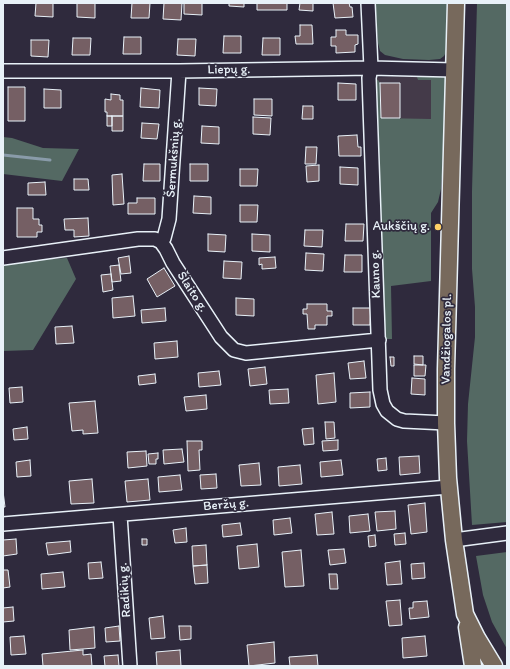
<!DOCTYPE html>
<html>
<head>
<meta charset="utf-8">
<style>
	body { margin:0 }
	#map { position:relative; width:510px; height:669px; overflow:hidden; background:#2f2a3d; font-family:Itim,sans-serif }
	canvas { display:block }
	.frame { position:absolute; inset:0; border:4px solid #e8f1f8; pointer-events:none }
</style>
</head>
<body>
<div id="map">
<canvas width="510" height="669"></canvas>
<div class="frame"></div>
</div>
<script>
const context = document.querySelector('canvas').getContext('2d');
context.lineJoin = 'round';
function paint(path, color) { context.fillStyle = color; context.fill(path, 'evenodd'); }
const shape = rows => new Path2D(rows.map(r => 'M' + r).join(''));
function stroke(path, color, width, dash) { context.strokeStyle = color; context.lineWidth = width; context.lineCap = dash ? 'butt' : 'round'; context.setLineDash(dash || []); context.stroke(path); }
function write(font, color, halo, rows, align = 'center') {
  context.font = font + ' Itim,sans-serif'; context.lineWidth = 3.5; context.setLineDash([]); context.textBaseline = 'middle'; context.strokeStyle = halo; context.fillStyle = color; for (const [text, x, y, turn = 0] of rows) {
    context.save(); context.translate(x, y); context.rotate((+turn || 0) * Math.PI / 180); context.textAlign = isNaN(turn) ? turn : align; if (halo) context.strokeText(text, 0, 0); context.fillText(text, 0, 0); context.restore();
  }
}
paint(shape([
	[427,75,446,78,444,150,381,163,369,78]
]), '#443a49');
paint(shape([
	[375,3,448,3,447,50,444,56,440,59,429,60,403,59,385,55,380,51,378,43],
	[477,3,507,3,507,522,472,525,467,441,468,404,475,337,475,307,472,269,472,191],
	[419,75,444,76,446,78,444,150,441,189,438,202,431,213,431,281,391,286,392,339,383,339,379,252,381,241,379,211,374,78,378,80,380,83,381,118,431,119,431,80,418,80,417,77],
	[3,137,12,138,43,148,79,149,62,181,3,174],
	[67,258,76,279,33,350,3,351,3,262],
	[507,552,507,649,492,622,483,595,476,556]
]), '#546963');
stroke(shape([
	[3,155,50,160]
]), '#899ba9', 3);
const building = shape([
	[36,3,53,3,53,17,35,16,36,3],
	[77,3,95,3,95,18,77,17,77,3],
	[132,3,150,3,149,18,131,18,132,3],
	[164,3,182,3,181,20,163,19,164,3],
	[184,3,202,3,202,15,184,14,184,3],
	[229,3,244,3,244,7,229,6,229,3],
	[257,3,287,3,287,10,257,10,257,3],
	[300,3,313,3,313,11,299,10,300,3],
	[333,3,349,3,350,7,352,7,353,17,335,18,333,3],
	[300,25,312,25,313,44,296,44,295,36,300,36,300,25],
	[336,30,346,30,346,35,358,35,358,44,355,45,355,52,336,53,336,46,331,46,331,37,336,37,336,30],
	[224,36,241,36,241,53,223,53,224,36],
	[124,37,141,37,141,54,123,54,124,37],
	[73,38,91,38,90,55,72,55,73,38],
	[263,38,280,38,280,55,262,55,263,38],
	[178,39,196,39,195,56,177,55,178,39],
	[31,40,49,40,48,57,31,56,31,40],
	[338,83,356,84,356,100,338,100,338,83],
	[380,83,400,83,400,118,381,118,380,83],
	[8,87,25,87,25,121,8,121,8,87],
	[141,88,160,90,159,108,140,107,141,88],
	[199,88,217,89,216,106,199,105,199,88],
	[44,89,61,90,61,108,44,108,44,89],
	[111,94,120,95,120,100,123,100,123,116,107,116,107,112,105,112,105,99,111,100,111,94],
	[254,99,272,99,272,116,254,115,254,99],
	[303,106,313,106,313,119,302,119,303,106],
	[107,116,112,116,112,126,107,126,107,116],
	[112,116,123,116,123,131,112,131,112,116],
	[253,117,271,118,270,135,253,134,253,117],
	[142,123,159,124,157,139,141,138,142,123],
	[202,126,219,127,219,144,201,143,202,126],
	[357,135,358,147,361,147,361,156,339,156,338,136,357,135],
	[306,147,317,147,316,164,305,164,306,147],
	[144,164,160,164,160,181,143,181,144,164],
	[190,164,208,164,208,181,190,181,190,164],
	[319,165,319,181,307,182,306,166,319,165],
	[340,167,358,168,358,185,340,184,340,167],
	[240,169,258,169,257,186,240,186,240,169],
	[122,174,124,204,113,205,112,175,122,174],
	[74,179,88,179,89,190,74,190,74,179],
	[45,182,46,195,28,195,28,183,45,182],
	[194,196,211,197,211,214,193,213,194,196],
	[137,198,155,198,155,214,128,214,128,203,137,203,137,198],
	[240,205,258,205,257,222,240,222,240,205],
	[17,208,33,208,33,219,39,219,39,225,42,225,42,232,37,232,37,237,17,237,17,208],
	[88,218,89,236,74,237,74,230,65,230,64,219,88,218],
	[346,224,364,224,363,241,345,241,346,224],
	[305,230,323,230,322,247,304,246,305,230],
	[208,234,226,235,225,252,208,251,208,234],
	[252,234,270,235,270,252,252,251,252,234],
	[306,253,324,254,323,271,305,270,306,253],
	[345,255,362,255,362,272,344,272,345,255],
	[129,256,131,273,121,274,118,258,129,256],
	[275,257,276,268,262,269,262,264,259,265,259,258,275,257],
	[224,261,242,262,241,279,223,278,224,261],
	[119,265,121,281,112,282,110,266,119,265],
	[164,268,175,286,157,297,147,279,164,268],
	[111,274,113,290,103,292,101,275,111,274],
	[133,296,135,316,113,318,112,298,133,296],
	[236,298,254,299,254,316,236,315,236,298],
	[307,304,327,304,327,311,332,311,332,316,327,316,327,325,315,325,315,329,308,329,307,314,303,314,303,309,307,309,307,304],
	[165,308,166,321,142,323,141,310,165,308],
	[353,308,371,308,370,325,353,325,353,308],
	[72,326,74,343,56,344,55,327,72,326],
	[177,341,178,357,155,359,154,343,177,341],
	[414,356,423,356,423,365,414,364,414,356],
	[390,357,394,357,394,366,391,366,390,357],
	[364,361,366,378,350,379,348,363,364,361],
	[414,365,426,365,425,376,414,376,414,365],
	[265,367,267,384,250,386,248,369,265,367],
	[219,371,221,385,199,387,198,373,219,371],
	[334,373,336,402,318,404,316,375,334,373],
	[155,374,156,383,139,385,138,376,155,374],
	[412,378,425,379,425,395,411,394,412,378],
	[22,387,23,402,10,403,9,388,22,387],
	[288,389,289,403,270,404,269,390,288,389],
	[370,392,370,407,350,408,350,393,370,392],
	[206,395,207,409,186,411,184,397,206,395],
	[95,401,98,433,83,434,83,430,72,431,69,403,95,401],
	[325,422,334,422,335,438,326,439,325,422],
	[27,427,28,439,14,440,13,429,27,427],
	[313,428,314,444,304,445,302,429,313,428],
	[338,440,338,450,323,451,322,441,338,440],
	[187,441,202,441,202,450,199,450,200,470,188,471,187,441],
	[182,449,184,462,164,464,163,450,182,449],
	[146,451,147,466,128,468,127,452,146,451],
	[158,453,158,459,156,459,156,464,149,464,148,454,158,453],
	[419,456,420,473,400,475,399,457,419,456],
	[386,458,387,470,378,471,377,459,386,458],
	[30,460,31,476,17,477,16,462,30,460],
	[341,460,343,475,321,477,320,462,341,460],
	[259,463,261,485,241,486,239,465,259,463],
	[300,465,302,484,279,486,278,467,300,465],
	[216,474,217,488,201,489,200,475,216,474],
	[180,475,182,490,159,492,158,477,180,475],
	[92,479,94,503,71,504,69,481,92,479],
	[148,479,150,500,127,502,125,481,148,479],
	[3,491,5,507,3,507,3,491],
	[425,503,427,532,411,534,408,505,425,503],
	[395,511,396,529,377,531,375,512,395,511],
	[332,512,334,534,317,535,315,514,332,512],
	[368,514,370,531,350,533,349,516,368,514],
	[290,518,292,533,274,535,273,520,290,518],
	[240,523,242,535,223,537,222,525,240,523],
	[186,528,187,542,175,543,173,530,186,528],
	[405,533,406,544,395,545,394,534,405,533],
	[375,535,376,546,369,547,368,536,375,535],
	[16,539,17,554,3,556,3,540,16,539],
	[142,539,147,539,147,545,142,545,142,539],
	[70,541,71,552,48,555,46,543,70,541],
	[257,544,259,567,239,569,237,546,257,544],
	[206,545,207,565,193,566,192,546,206,545],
	[344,549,346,563,330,565,328,550,344,549],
	[301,550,304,586,285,587,282,552,301,550],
	[400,561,402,584,387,585,385,563,400,561],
	[101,562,103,578,89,579,88,563,101,562],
	[424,563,425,578,412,579,411,564,424,563],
	[207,565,208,583,195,584,193,566,207,565],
	[3,570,8,570,10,587,3,588,3,570],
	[63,572,65,587,42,589,41,574,63,572],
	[329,574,337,574,338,589,330,589,329,574],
	[400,600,402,625,389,626,386,601,400,600],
	[427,601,429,617,410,619,409,608,413,608,413,602,427,601],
	[13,607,14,621,3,622,3,608,13,607],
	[163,616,165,638,151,639,149,618,163,616],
	[119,626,120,641,106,642,105,628,119,626],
	[179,626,191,626,191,639,180,640,179,626],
	[94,627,95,648,70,650,69,630,94,627],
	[24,636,26,654,11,655,10,637,24,636],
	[425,636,427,656,403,658,402,638,425,636],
	[274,642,275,663,249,666,247,645,274,642],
	[83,650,83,655,91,654,92,666,43,666,42,654,83,650],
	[180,650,181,666,157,666,156,652,180,650],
	[118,655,119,666,105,666,104,656,118,655],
	[317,655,318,666,290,666,289,657,317,655]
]);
paint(building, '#755f64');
stroke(building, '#e8f1f8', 1);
const minor = shape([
	[368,3,371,68,369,78,380,390,383,404,387,411,397,419,404,421,446,423],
	[3,71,179,71,371,68,454,70],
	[161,242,164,238,169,219,179,71],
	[3,258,138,239,155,239,161,242,166,249,173,263,221,337,234,350,246,353,379,340],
	[120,515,130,666],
	[3,524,449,487],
	[454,540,507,533]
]);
const major = shape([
	[456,3,446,369,446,423,448,478,454,540,465,614,477,638,494,666],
	[467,627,473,666]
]);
stroke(minor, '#e8f1f8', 16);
stroke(major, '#e8f1f8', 19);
stroke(minor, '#2f2a3d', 13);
stroke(major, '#77695c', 16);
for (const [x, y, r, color] of [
	[438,227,4,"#ffd166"]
]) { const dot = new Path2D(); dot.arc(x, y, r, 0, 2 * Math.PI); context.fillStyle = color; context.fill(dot); stroke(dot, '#2f2a3d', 1.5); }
write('13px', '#e8f1f8', '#2f2a3d', [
	["Liepų g.",229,70,-1],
	["Šermukšnių g.",174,158,-86],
	["Kauno g.",376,274,-92],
	["Šlaito g.",192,292,57],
	["Vandžiogalos pl.",447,339,-89],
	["Beržų g.",226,505,-5],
	["Radikių g.",125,590,-94]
]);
write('13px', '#e8f1f8', '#2f2a3d', [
	["Aukščių g.",430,227]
], 'right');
</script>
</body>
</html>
